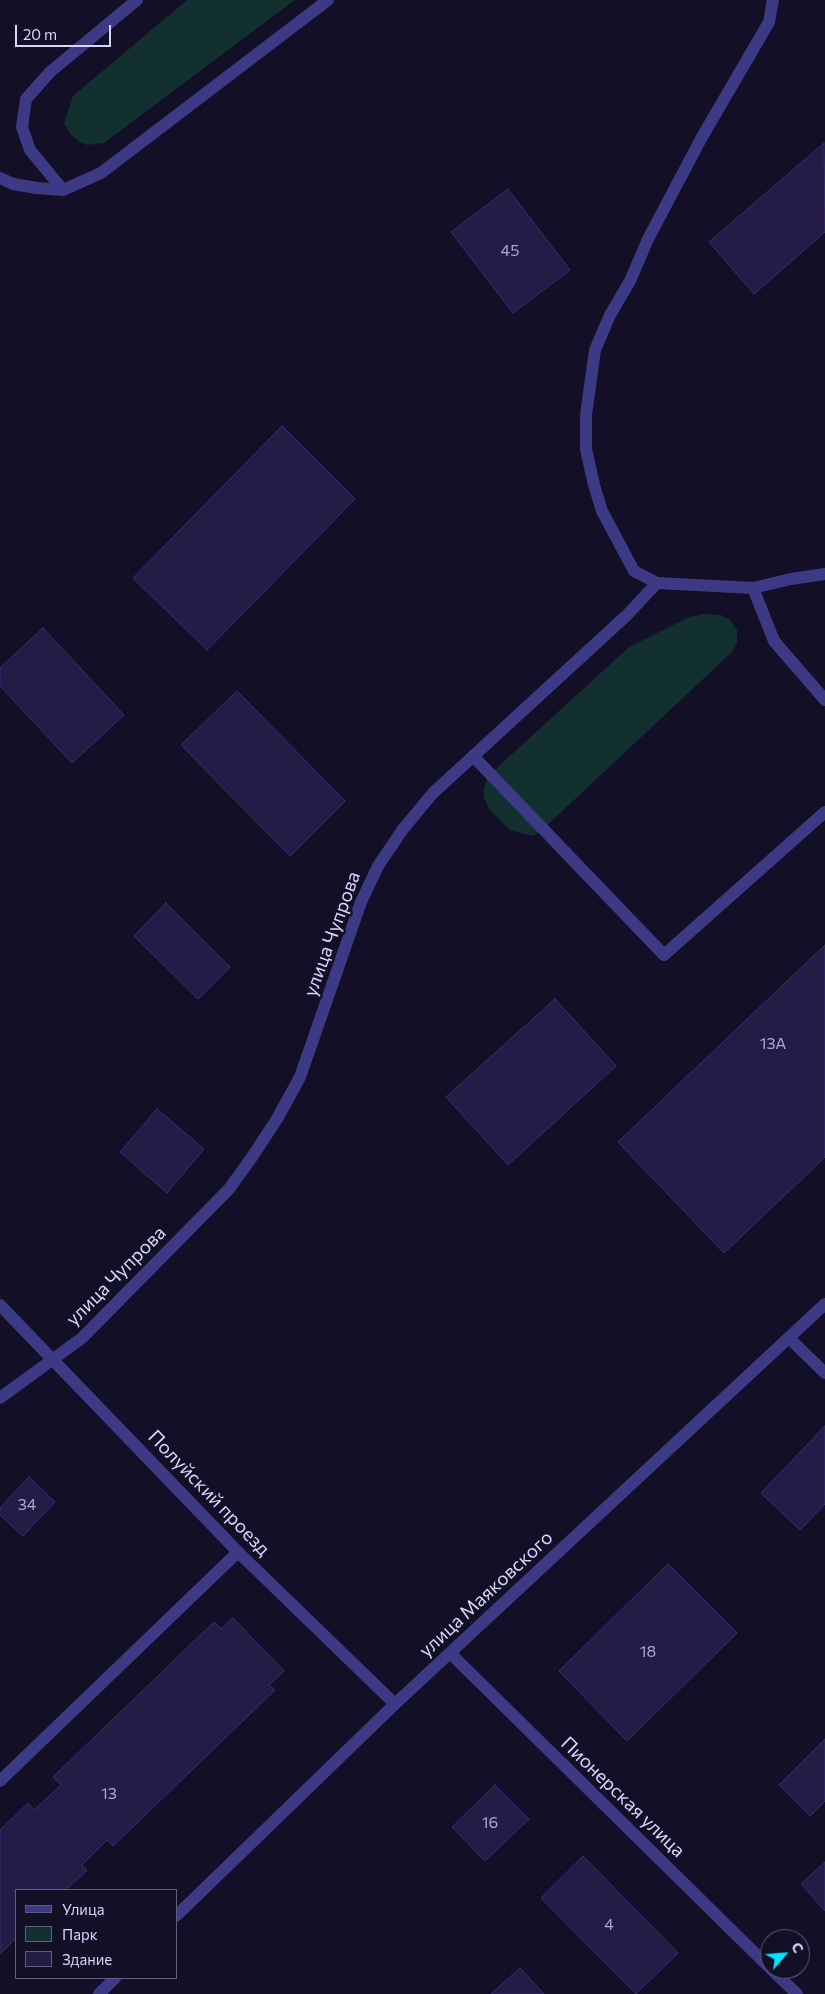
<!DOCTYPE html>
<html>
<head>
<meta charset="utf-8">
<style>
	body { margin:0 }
	#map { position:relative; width:825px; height:1994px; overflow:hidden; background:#130f26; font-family:Commissioner,sans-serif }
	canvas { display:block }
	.legend { position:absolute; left:15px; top:1889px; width:162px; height:90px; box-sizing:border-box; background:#130f26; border:1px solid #625e7d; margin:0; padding:6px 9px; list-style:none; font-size:15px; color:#d9d4ff }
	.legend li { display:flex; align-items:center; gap:10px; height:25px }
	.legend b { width:25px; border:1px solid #625e7d }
	.north { position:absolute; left:760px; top:1929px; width:50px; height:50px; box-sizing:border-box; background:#130f26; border:1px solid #625e7d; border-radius:50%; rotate:63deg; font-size:14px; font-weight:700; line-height:20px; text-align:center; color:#d9d4ff }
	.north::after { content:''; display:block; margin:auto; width:18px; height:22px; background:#00e5ff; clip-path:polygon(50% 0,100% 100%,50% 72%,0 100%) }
	.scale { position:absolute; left:15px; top:25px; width:96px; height:22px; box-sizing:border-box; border:2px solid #d9d4ff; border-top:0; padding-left:6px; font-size:15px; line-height:18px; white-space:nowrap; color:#d9d4ff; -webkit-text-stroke:4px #130f26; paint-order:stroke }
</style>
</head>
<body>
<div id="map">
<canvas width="825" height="1994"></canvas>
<ul class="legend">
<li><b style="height:6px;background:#3d3a85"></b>Улица</li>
<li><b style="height:14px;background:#12302f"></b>Парк</li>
<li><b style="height:14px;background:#241b47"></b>Здание</li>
</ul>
<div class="north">С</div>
<div class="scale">20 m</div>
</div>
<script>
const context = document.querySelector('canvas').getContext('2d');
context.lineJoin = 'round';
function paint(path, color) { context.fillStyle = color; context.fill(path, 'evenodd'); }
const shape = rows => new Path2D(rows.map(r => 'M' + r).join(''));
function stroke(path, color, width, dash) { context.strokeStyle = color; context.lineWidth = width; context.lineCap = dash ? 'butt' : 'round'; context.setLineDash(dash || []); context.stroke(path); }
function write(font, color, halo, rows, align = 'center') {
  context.font = font + ' Commissioner,sans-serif'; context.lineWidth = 5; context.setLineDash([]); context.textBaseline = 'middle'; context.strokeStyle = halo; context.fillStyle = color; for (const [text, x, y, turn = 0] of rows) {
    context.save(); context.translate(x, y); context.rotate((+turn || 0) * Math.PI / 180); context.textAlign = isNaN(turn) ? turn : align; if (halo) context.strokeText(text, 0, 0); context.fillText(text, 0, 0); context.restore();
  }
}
paint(shape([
	[187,0,295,0,104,143,87,145,79,141,70,134,64,123,73,96],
	[703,614,721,615,730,620,737,630,737,642,732,652,542,830,533,836,510,830,489,809,484,798,484,788,488,776,629,647,687,618]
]), '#12302f');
const building = shape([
	[824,143,825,232,754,294,709,242,824,143],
	[508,189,570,270,513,313,451,232,508,189],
	[282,426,355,499,207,650,133,578,282,426],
	[43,628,124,715,72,763,0,686,0,668,43,628],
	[237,691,345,801,290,856,181,745,237,691],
	[166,903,230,967,198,999,134,936,166,903],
	[825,945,825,1157,724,1253,618,1142,825,945],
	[555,999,616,1066,508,1165,446,1097,555,999],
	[157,1109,204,1149,167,1193,120,1152,157,1109],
	[825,1426,825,1504,800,1530,761,1493,825,1426],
	[29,1477,55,1502,23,1536,0,1515,0,1508,29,1477],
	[668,1564,737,1633,627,1741,559,1671,668,1564],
	[233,1618,284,1671,269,1685,275,1690,113,1846,107,1840,82,1865,87,1870,66,1890,16,1890,16,1938,0,1954,0,1830,28,1803,34,1810,61,1785,53,1777,214,1622,221,1629,233,1618],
	[825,1739,825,1801,810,1816,779,1785,825,1739],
	[495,1785,529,1819,485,1861,452,1827,495,1785],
	[583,1856,678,1953,636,1994,541,1898,583,1856],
	[825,1862,825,1911,801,1884,825,1862],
	[520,1968,544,1994,491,1994,520,1968]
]);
paint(building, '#241b47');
stroke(building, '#3b2d73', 1);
stroke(shape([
	[753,588,774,641,825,700],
	[473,756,664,955,825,812],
	[0,1781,238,1552]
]), '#3d3a85', 12);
stroke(shape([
	[0,178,13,184,37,188,63,190,101,173,328,0],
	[63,190,30,150,22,127,26,99,50,72,137,0],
	[657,583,634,571,602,511,594,485,586,449,586,415,595,350,610,315,630,281,648,239,702,137,769,22,773,0],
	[0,1305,238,1552,395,1704],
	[789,1338,825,1373],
	[450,1653,770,1968],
	[771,1969,797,1994]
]), '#3d3a85', 12);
stroke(shape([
	[0,1398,82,1338,229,1189,252,1157,277,1119,300,1077,361,902,378,866,403,829,433,793,627,615,657,583,753,588,791,579,825,574],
	[176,1916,395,1704,825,1304],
	[99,1994,115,1978]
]), '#3d3a85', 12);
write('16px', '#aca6d1', null, [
	["45",510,251],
	["13А",773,1044],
	["34",27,1505],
	["18",648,1652],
	["13",109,1794],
	["16",490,1823],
	["4",609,1925]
]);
write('19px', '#d9d4ff', '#130f26', [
	["улица Чупрова",332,934,-70],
	["улица Чупрова",116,1276,-45],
	["Полуйский проезд",209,1493,46],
	["улица Маяковского",486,1594,-43],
	["Пионерская улица",623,1797,44]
]);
</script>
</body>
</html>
